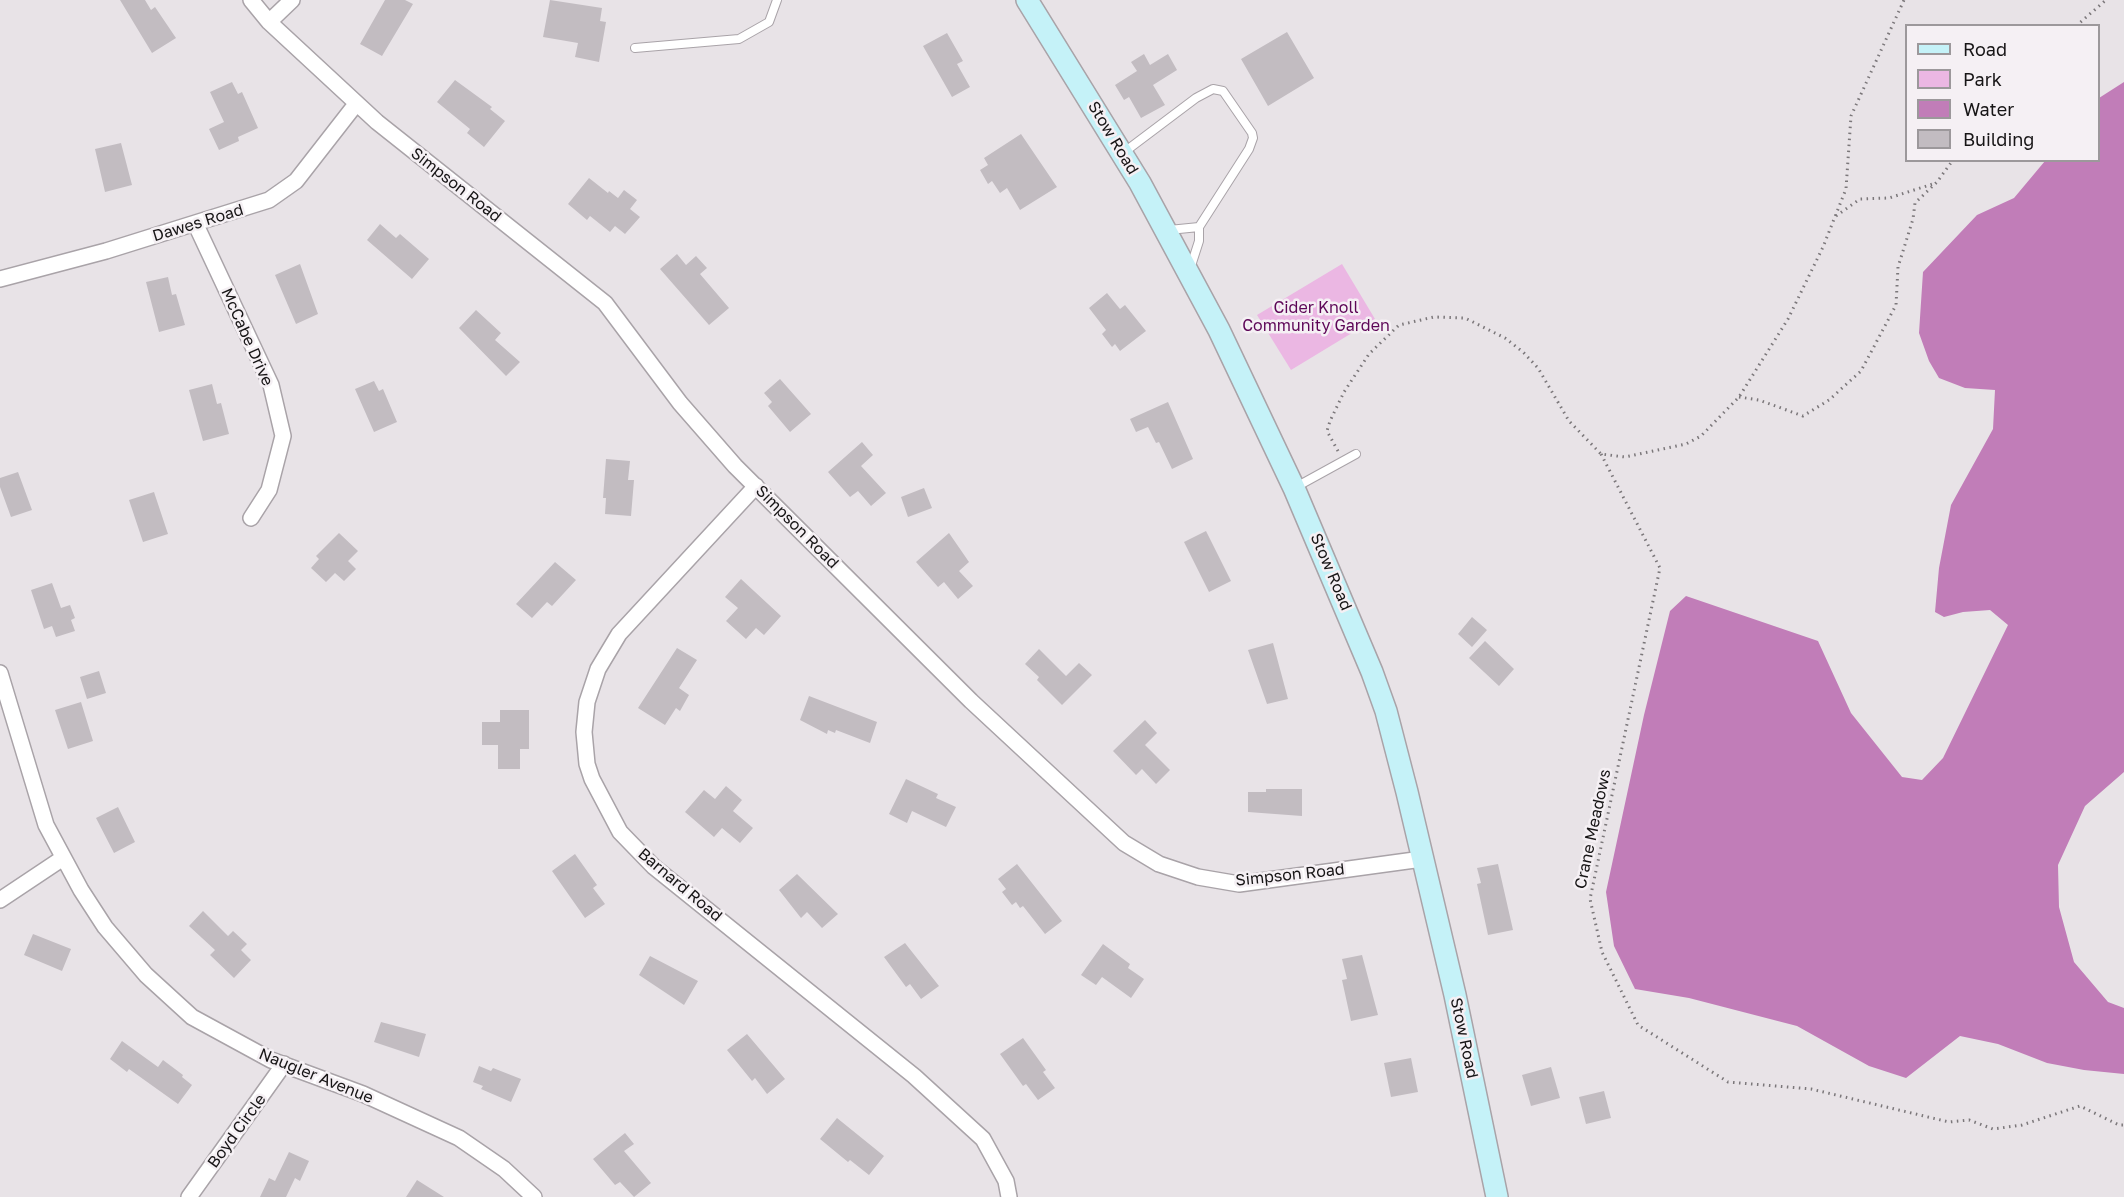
<!DOCTYPE html>
<html>
<head>
<meta charset="utf-8">
<style>
	body { margin:0 }
	#map { position:relative; width:2124px; height:1197px; overflow:hidden; background:#e8e3e7; font-family:"Golos Text",sans-serif }
	canvas { display:block }
	.legend { position:absolute; left:1905px; top:24px; width:195px; height:138px; box-sizing:border-box; background:#f5f0f4; border:2px solid #9c989b; margin:0; padding:8px 10px; list-style:none; font-size:18px; color:#171516 }
	.legend li { display:flex; align-items:center; gap:12px; height:30px }
	.legend b { width:30px; border:2px solid #9c989b }
</style>
</head>
<body>
<div id="map">
<canvas width="2124" height="1197"></canvas>
<ul class="legend">
<li><b style="height:8px;background:#c5f2f8"></b>Road</li>
<li><b style="height:16px;background:#ebb7e3"></b>Park</li>
<li><b style="height:16px;background:#c17db8"></b>Water</li>
<li><b style="height:16px;background:#c2bcc1"></b>Building</li>
</ul>
</div>
<script>
const context = document.querySelector('canvas').getContext('2d');
context.lineJoin = 'round';
function paint(path, color) { context.fillStyle = color; context.fill(path, 'evenodd'); }
const shape = rows => new Path2D(rows.map(r => 'M' + r).join(''));
function stroke(path, color, width, dash) { context.strokeStyle = color; context.lineWidth = width; context.lineCap = dash ? 'butt' : 'round'; context.setLineDash(dash || []); context.stroke(path); }
function write(font, color, halo, rows, align = 'center') {
  context.font = font + ' "Golos Text",sans-serif'; context.lineWidth = 5; context.setLineDash([]); context.textBaseline = 'middle'; context.strokeStyle = halo; context.fillStyle = color; for (const [text, x, y, turn = 0] of rows) {
    context.save(); context.translate(x, y); context.rotate((+turn || 0) * Math.PI / 180); context.textAlign = isNaN(turn) ? turn : align; if (halo) context.strokeText(text, 0, 0); context.fillText(text, 0, 0); context.restore();
  }
}
paint(shape([
	[1342,264,1375,319,1291,370,1257,315]
]), '#ebb7e3');
paint(shape([
	[2124,82,2124,772,2085,806,2058,865,2059,907,2074,962,2108,1002,2124,1008,2124,1074,2084,1070,2047,1063,1998,1044,1960,1036,1906,1078,1869,1066,1797,1026,1689,998,1635,989,1614,946,1606,892,1644,715,1670,611,1686,596,1818,641,1851,713,1902,777,1922,780,1943,758,2008,625,1990,610,1963,612,1944,617,1935,612,1939,568,1951,505,1993,429,1995,390,1965,388,1939,378,1929,361,1919,333,1923,272,1977,215,2014,198,2045,161,2098,160,2099,98]
]), '#c17db8');
paint(shape([
	[120,0,145,0,151,10,155,7,176,38,152,53],
	[385,0,405,0,413,4,382,56,360,44],
	[550,0,602,8,600,21,606,22,599,62,575,57,578,43,543,37],
	[1287,32,1314,78,1268,106,1241,59],
	[947,33,963,61,957,64,970,87,952,97,923,46],
	[1144,54,1150,65,1168,54,1177,70,1153,85,1165,105,1141,118,1129,97,1124,100,1115,85,1137,71,1131,62],
	[455,80,492,107,490,109,505,121,484,147,467,133,470,129,437,102],
	[232,82,238,94,242,92,258,128,238,137,239,141,219,150,209,129,224,122,210,92],
	[1021,134,1057,187,1020,210,1007,188,1000,193,992,181,988,184,980,170,988,165,984,158],
	[121,143,132,185,105,192,95,149],
	[589,178,608,193,609,191,618,198,624,190,637,200,630,209,640,217,625,234,615,226,610,232,590,216,587,220,568,204],
	[380,224,396,238,400,234,429,259,412,279,367,240],
	[677,254,686,265,696,256,707,268,700,274,729,308,709,325,660,269],
	[300,264,318,314,296,324,275,275],
	[168,277,172,295,176,294,185,325,159,332,146,282],
	[1107,293,1120,309,1125,305,1146,331,1120,351,1115,344,1112,347,1102,334,1106,330,1089,308],
	[476,310,501,333,495,340,520,362,506,376,459,328],
	[780,379,811,414,790,432,768,406,772,402,764,393],
	[374,381,379,391,383,389,397,422,374,432,355,389],
	[212,384,217,404,221,403,229,434,203,441,189,390],
	[1168,402,1193,459,1172,469,1159,442,1156,443,1148,427,1136,432,1130,419],
	[862,442,873,455,861,466,886,493,871,506,858,491,850,497,828,472],
	[606,459,630,461,628,480,634,480,631,516,605,514,606,498,603,498],
	[18,472,32,510,11,517,0,487,0,478],
	[924,488,932,508,908,517,901,497],
	[154,492,168,534,143,542,129,500],
	[1206,531,1231,581,1209,592,1184,542],
	[339,533,358,551,348,561,356,569,344,581,335,573,326,582,311,568,319,559,316,556],
	[949,533,969,562,959,571,973,586,958,599,944,582,938,587,916,562],
	[555,562,576,580,552,606,547,602,532,618,516,604],
	[741,579,781,616,764,635,756,628,746,639,726,621,738,608,725,597],
	[52,583,61,608,70,605,75,618,71,620,75,631,56,637,52,626,44,629,31,590],
	[1472,617,1487,630,1472,647,1458,634],
	[1485,641,1514,669,1499,686,1469,658],
	[1273,643,1288,699,1267,704,1248,650],
	[677,648,697,660,679,688,689,695,680,711,676,708,665,725,638,708],
	[1039,649,1066,676,1079,663,1092,675,1062,705,1037,680,1039,677,1025,664],
	[99,671,106,693,87,699,80,677],
	[809,696,877,722,870,743,836,730,835,733,828,730,827,734,800,720],
	[81,702,93,741,68,749,55,710],
	[500,710,529,710,529,749,520,749,520,769,498,769,498,745,482,745,482,722,500,722],
	[1145,720,1157,733,1145,745,1170,770,1156,784,1142,769,1136,775,1113,751],
	[906,779,938,794,936,798,956,807,946,827,912,811,907,823,889,814],
	[726,786,742,800,733,811,753,828,740,843,722,828,714,837,685,812,704,790,715,799],
	[1266,789,1302,789,1302,816,1248,812,1248,792,1266,792],
	[118,807,135,842,114,853,96,818],
	[575,854,597,885,593,888,605,904,585,918,552,871],
	[1017,864,1062,921,1045,934,1023,906,1020,908,1016,902,1012,905,1002,892,1006,889,998,879],
	[1498,864,1513,930,1488,935,1477,884,1481,883,1477,868],
	[797,874,838,914,822,928,807,912,801,918,779,890],
	[203,911,228,936,233,931,247,944,241,950,251,960,234,978,210,955,215,950,189,926],
	[33,934,71,949,62,971,24,955],
	[905,943,939,986,921,999,910,984,906,987,884,957],
	[1103,944,1130,964,1128,968,1144,979,1131,998,1102,977,1096,985,1081,975],
	[1362,955,1378,1015,1351,1021,1342,980,1347,979,1342,959],
	[650,956,698,981,684,1005,639,975],
	[381,1022,426,1034,419,1057,374,1042],
	[747,1034,785,1079,767,1094,755,1078,752,1081,727,1050],
	[1023,1038,1046,1070,1043,1072,1055,1088,1038,1100,1026,1084,1023,1086,1000,1054],
	[122,1041,158,1067,163,1060,183,1075,182,1077,192,1085,178,1104,129,1069,127,1072,110,1059],
	[1411,1058,1418,1092,1391,1097,1384,1063],
	[479,1066,491,1071,493,1068,521,1079,511,1102,481,1089,483,1086,473,1082],
	[1551,1067,1560,1098,1531,1106,1522,1075],
	[1604,1091,1611,1118,1586,1124,1579,1097],
	[837,1118,884,1156,869,1175,850,1160,848,1162,820,1139],
	[625,1133,634,1144,624,1151,651,1183,634,1197,620,1182,615,1185,593,1159],
	[289,1152,309,1161,300,1181,295,1178,286,1197,260,1197,269,1178,275,1181],
	[417,1180,444,1197,406,1197]
]), '#c2bcc1');
const lane = shape([
	[635,48,739,39,769,22,777,0],
	[1123,153,1196,98,1213,89,1223,91,1252,133,1253,138,1249,149,1199,227,1169,230],
	[1190,269,1199,241,1199,227],
	[1296,487,1356,454]
]);
const street = shape([
	[251,0,269,22,377,122,605,303,680,403,735,466,971,701,1124,843,1159,864,1198,877,1239,884,1422,859],
	[269,22,292,0],
	[196,225,271,385,283,436,269,490,251,518],
	[0,279,106,251,269,200,296,181,356,104],
	[756,486,619,634,598,669,587,702,584,732,587,764,592,779,620,832,654,867,914,1076,983,1139,1006,1181,1009,1197],
	[0,673,46,825,81,890,105,927,146,975,192,1017,271,1060,363,1094,459,1138,504,1169,534,1197],
	[0,900,63,858],
	[189,1197,284,1064]
]);
const secondary = shape([
	[1027,0,1140,183,1219,330,1294,488,1372,672,1386,711,1407,792,1455,995,1497,1197]
]);
stroke(lane, '#a9a3a8', 10);
stroke(street, '#a9a3a8', 18);
stroke(secondary, '#a9a3a8', 24);
stroke(shape([
	[2076,26,2106,0],
	[1836,216,1860,199,1889,198,1936,183],
	[1739,397,1759,400,1803,416,1829,400,1861,371,1896,305,1898,267,1913,219,1915,203,1937,182,1953,160],
	[1338,451,1327,431,1330,421,1344,392,1369,354,1399,325,1434,317,1465,318,1505,338,1523,352,1538,368,1569,421,1601,454,1625,457,1686,444,1701,436,1739,397,1788,319,1823,247,1846,189,1851,116,1904,0],
	[1601,454,1660,568,1590,899,1602,952,1638,1025,1728,1082,1811,1089,1949,1122,1969,1120,1993,1129,2022,1125,2080,1106,2119,1125,2124,1125]
]), '#7b777a', 3, [1.5, 4.5]);
stroke(lane, '#fff', 8);
stroke(street, '#fff', 15);
stroke(secondary, '#c5f2f8', 21);
write('16px', '#171516', '#f5f0f4', [
	["Stow Road",1113,138,59],
	["Simpson Road",456,185,38],
	["Dawes Road",198,223,-17],
	["McCabe Drive",247,337,66],
	["Simpson Road",797,527,45],
	["Stow Road",1331,572,67],
	["Crane Meadows",1593,829,-78],
	["Simpson Road",1290,875,-6],
	["Barnard Road",680,885,40],
	["Stow Road",1464,1038,78],
	["Naugler Avenue",316,1076,22],
	["Boyd Circle",237,1131,-54]
]);
write('16px', '#5d0657', '#f5f0f4', [
	["Cider Knoll",1316,308],
	["Community Garden",1316,326]
]);
</script>
</body>
</html>
